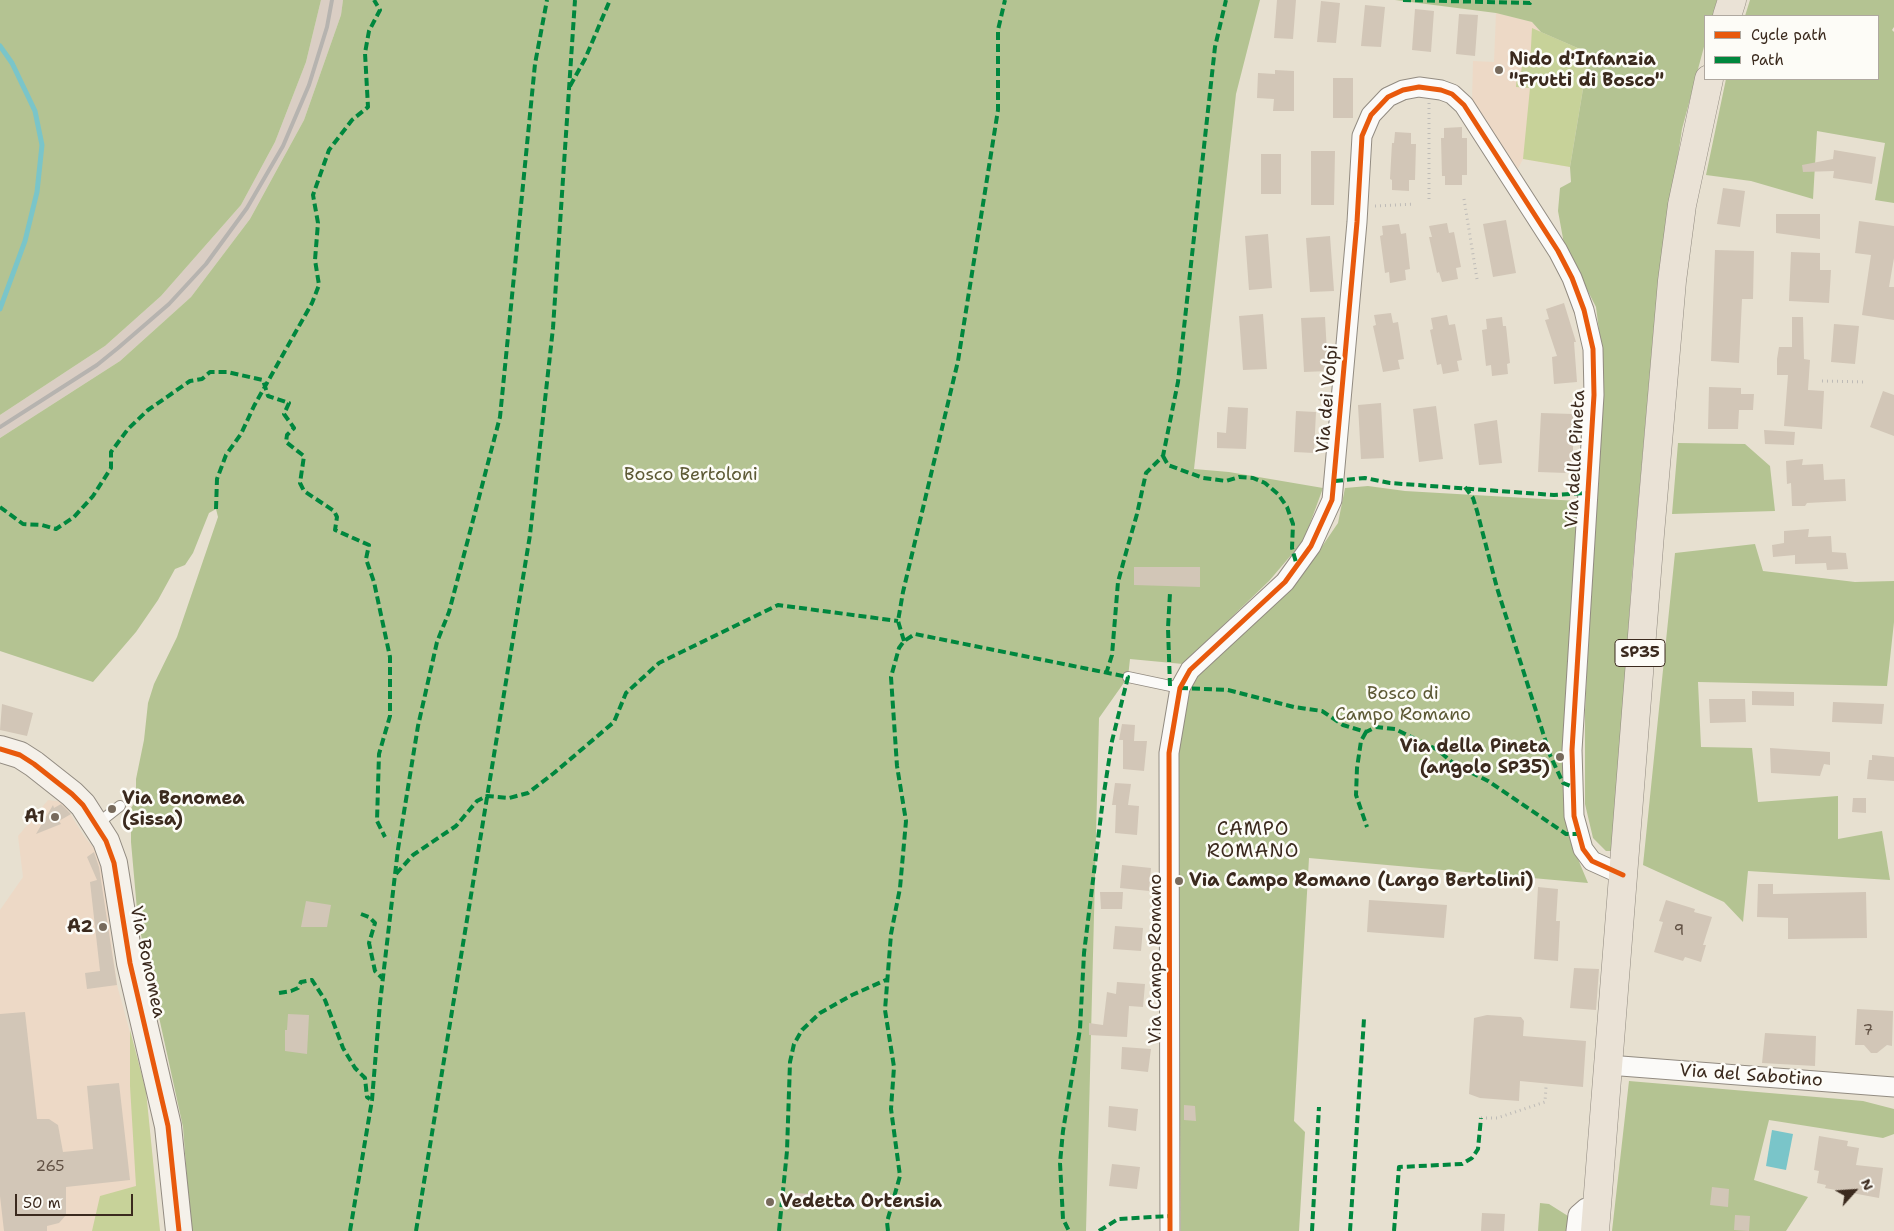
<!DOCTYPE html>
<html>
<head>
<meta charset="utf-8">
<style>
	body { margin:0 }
	#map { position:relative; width:1894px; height:1231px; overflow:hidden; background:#e7e0d0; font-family:"Shantell Sans",sans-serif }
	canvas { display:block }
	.legend { position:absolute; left:1704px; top:15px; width:175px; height:65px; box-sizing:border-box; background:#fdfcf7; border:1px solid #afa8a0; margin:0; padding:6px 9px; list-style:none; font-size:15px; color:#3b2a1e }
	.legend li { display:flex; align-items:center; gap:10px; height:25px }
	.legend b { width:25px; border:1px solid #afa8a0 }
	.north { position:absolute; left:1829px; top:1166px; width:50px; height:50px; -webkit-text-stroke:4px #fdfcf7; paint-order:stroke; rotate:64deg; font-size:14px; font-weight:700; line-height:20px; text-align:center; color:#3b2a1e }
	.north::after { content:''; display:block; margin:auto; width:18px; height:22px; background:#3b2a1e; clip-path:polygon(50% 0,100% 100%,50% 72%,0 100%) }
	.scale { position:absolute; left:15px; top:1194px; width:118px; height:22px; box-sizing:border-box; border:2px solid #3b2a1e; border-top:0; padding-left:6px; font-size:15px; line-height:18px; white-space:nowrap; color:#3b2a1e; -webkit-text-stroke:4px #fdfcf7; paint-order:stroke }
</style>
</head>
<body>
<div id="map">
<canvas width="1894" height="1231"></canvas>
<ul class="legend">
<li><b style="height:6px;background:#e8590c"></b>Cycle path</li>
<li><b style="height:6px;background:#00873e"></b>Path</li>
</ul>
<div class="north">N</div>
<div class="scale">50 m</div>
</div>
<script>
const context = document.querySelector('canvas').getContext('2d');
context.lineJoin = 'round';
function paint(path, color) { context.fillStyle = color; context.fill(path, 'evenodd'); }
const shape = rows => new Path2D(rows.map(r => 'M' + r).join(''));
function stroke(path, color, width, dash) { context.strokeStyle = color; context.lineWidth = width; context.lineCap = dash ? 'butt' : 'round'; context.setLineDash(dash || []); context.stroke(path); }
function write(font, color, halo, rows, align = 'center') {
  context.font = font + ' "Shantell Sans",sans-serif'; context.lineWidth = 5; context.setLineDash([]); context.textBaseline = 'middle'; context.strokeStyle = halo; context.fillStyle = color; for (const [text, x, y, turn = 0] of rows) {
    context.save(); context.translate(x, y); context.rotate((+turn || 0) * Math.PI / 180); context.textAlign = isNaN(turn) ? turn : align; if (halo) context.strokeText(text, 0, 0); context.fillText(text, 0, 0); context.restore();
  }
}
paint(shape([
	[1496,13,1532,22,1541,32,1570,167,1523,159,1518,169,1472,102,1473,61,1494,62],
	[48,800,63,802,84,836,101,857,117,985,146,1091,160,1231,0,1231,0,910,23,877,18,836]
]), '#edd9c6');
paint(shape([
	[321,0,343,0,341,15,304,120,250,219,191,297,120,361,0,438,0,415,105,346,161,296,241,205,275,142,306,62]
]), '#dacec4');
paint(shape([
	[1532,28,1589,53,1570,167,1523,159,1530,88,1516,87,1517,73,1521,73,1522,65,1530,65],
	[130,1030,146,1091,160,1231,92,1231,100,1196,136,1186,130,1086]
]), '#c7d299');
paint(shape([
	[0,0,321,0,306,62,275,142,241,205,161,296,105,346,0,415],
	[343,0,1260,0,1236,94,1194,469,1229,472,1323,488,1304,540,1269,581,1183,664,1130,659,1128,677,1099,718,1086,1231,191,1231,183,1127,138,921,131,842,131,808,136,801,136,779,144,740,148,703,154,684,177,637,218,517,216,509,209,513,193,553,185,565,175,569,158,600,136,632,93,682,0,651,0,438,120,361,191,297,250,219,304,120,341,15],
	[1395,0,1717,0,1713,16,1705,16,1705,43,1682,129,1656,304,1632,575,1614,851,1606,851,1593,838,1585,804,1585,712,1602,355,1596,307,1564,244,1558,211,1560,188,1571,182,1570,167,1589,53,1541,32,1532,22,1496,13],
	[1750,0,1894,0,1894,27,1892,30,1894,32,1894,203,1875,200,1885,143,1817,131,1813,199,1751,181,1706,175,1726,79,1878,79,1878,16,1745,16],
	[1678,443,1745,444,1770,466,1775,511,1672,514],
	[1368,486,1405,491,1578,501,1564,740,1563,794,1570,840,1588,883,1309,858,1294,1121,1305,1132,1299,1231,1181,1231,1177,753,1181,727,1192,684,1207,663,1299,580,1338,523,1345,488],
	[1755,544,1763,571,1855,582,1894,581,1894,622,1887,686,1698,682,1701,747,1752,748,1758,802,1838,796,1838,839,1882,831,1890,880,1748,871,1743,922,1724,902,1643,865,1675,553],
	[1629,1081,1863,1101,1894,1109,1894,1134,1883,1138,1769,1120,1754,1180,1808,1197,1786,1231,1612,1231],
	[1540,1203,1549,1204,1568,1216,1567,1231,1538,1231]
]), '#b4c392');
paint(shape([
	[1772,1130,1793,1134,1786,1170,1766,1166]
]), '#7ac5c9');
stroke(shape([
	[0,46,12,63,35,111,42,145,37,192,25,241,0,309]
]), '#7ac5c9', 5);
paint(shape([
	[1277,0,1296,0,1293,39,1274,38],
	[1321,1,1340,3,1336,43,1317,42],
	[1365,5,1385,7,1381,47,1361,46],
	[1415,9,1434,11,1431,52,1412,50],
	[1459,14,1478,15,1475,56,1456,54],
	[1275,70,1294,71,1294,111,1273,111,1274,99,1257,98,1258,73,1275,74],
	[1333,78,1353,78,1353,118,1333,118],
	[1462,127,1462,138,1467,138,1467,175,1462,175,1462,185,1445,185,1445,176,1442,176,1441,138,1444,138,1444,128],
	[1395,132,1411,133,1411,144,1416,144,1415,180,1409,180,1409,191,1392,190,1392,180,1390,179,1392,143,1394,143],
	[1834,150,1876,157,1872,184,1833,178,1834,171,1803,172,1802,165,1833,159],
	[1311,151,1335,151,1334,205,1311,205],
	[1261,154,1281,154,1281,194,1261,194],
	[1723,188,1745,191,1740,227,1717,224],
	[1776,214,1820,214,1820,239,1776,233],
	[1506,220,1516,273,1493,277,1483,224],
	[1859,221,1894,226,1894,258,1889,287,1894,287,1894,320,1862,315,1871,255,1855,253],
	[1447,223,1449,233,1454,232,1461,267,1456,268,1458,279,1442,282,1439,272,1437,273,1429,237,1432,237,1429,226],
	[1399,224,1401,234,1406,233,1410,269,1405,270,1406,280,1390,283,1389,272,1385,273,1380,236,1383,235,1382,226],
	[1268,234,1272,288,1249,290,1245,236],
	[1330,236,1334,291,1310,292,1306,238],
	[1715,250,1754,251,1753,299,1742,299,1739,363,1711,361],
	[1791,252,1820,253,1820,270,1831,270,1829,303,1789,301],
	[1564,303,1576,342,1574,342,1577,382,1554,384,1552,357,1557,356,1545,320,1549,319,1546,309],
	[1391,313,1393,323,1398,322,1404,359,1398,360,1400,369,1383,372,1373,326,1376,325,1374,315],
	[1263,314,1267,369,1243,370,1239,316],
	[1447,315,1449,325,1455,324,1462,360,1457,361,1459,371,1443,374,1441,364,1437,365,1430,330,1433,329,1431,318],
	[1325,317,1328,371,1304,372,1301,318],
	[1502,317,1503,326,1506,326,1510,363,1507,364,1508,374,1492,376,1491,365,1486,366,1482,330,1487,329,1486,319],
	[1792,317,1803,317,1804,359,1810,360,1808,390,1824,391,1822,429,1784,426,1788,375,1777,375,1777,359,1779,347,1792,347],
	[1834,324,1859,326,1855,364,1831,362],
	[1709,387,1741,388,1741,394,1754,394,1753,410,1739,410,1738,429,1708,429],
	[1883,391,1894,395,1894,436,1870,427],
	[1381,403,1384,458,1361,459,1358,405],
	[1436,406,1443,459,1419,462,1413,409],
	[1228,407,1248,408,1246,449,1217,448,1217,432,1226,433],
	[1296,411,1316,412,1314,453,1294,452],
	[1541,413,1573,414,1573,470,1567,469,1567,473,1538,472],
	[1497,420,1502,463,1479,465,1474,424],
	[1764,430,1795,432,1794,445,1765,444],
	[1803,459,1802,465,1823,464,1824,480,1845,479,1846,501,1807,503,1805,506,1792,506,1791,483,1787,484,1786,461],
	[1809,529,1808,537,1831,536,1832,552,1846,553,1848,569,1827,570,1826,563,1795,564,1795,555,1773,557,1772,545,1784,543,1784,531],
	[1134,567,1200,567,1200,587,1134,585],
	[1752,691,1794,692,1794,706,1752,705],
	[1709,699,1745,699,1746,722,1710,723],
	[1833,702,1884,704,1882,724,1832,722],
	[2,704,33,713,27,736,0,730],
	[1122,724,1135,725,1134,741,1147,741,1144,771,1123,769,1123,740,1119,740],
	[1770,748,1830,752,1830,765,1824,764,1820,776,1771,773],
	[1872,755,1894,757,1894,781,1867,779,1869,760,1872,760],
	[1115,783,1131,784,1128,805,1139,806,1137,835,1115,833,1116,805,1112,805],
	[1853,798,1866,798,1866,813,1852,812],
	[61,804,71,814,59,821,61,824,36,834,53,805,54,808],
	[94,852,99,867,117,985,87,989,85,973,100,971,90,882,97,880,87,857],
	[1122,865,1151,868,1149,891,1120,888],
	[1758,884,1773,884,1773,894,1866,892,1867,938,1788,939,1788,918,1757,917],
	[1538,887,1558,889,1556,921,1560,921,1558,961,1534,959],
	[1100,892,1123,892,1122,909,1101,909],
	[1369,900,1447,905,1444,938,1367,932],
	[1666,900,1695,909,1694,912,1712,917,1703,945,1706,945,1701,962,1685,957,1683,961,1654,952,1663,922,1659,921],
	[306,901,331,905,327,927,301,927],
	[1115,926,1143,928,1141,951,1113,949],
	[1574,968,1599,969,1596,1010,1570,1008],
	[1117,982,1145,984,1143,1007,1129,1006,1127,1037,1089,1035,1089,1023,1103,1025,1107,992,1116,994],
	[1857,1009,1893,1011,1892,1046,1887,1045,1877,1053,1871,1053,1864,1045,1855,1045],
	[25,1012,37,1119,49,1119,58,1125,63,1152,93,1149,87,1086,119,1083,130,1180,66,1187,66,1215,59,1223,47,1226,47,1231,4,1231,0,1196,0,1014],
	[288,1014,309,1015,307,1054,285,1051,285,1030,287,1030],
	[1487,1015,1521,1017,1524,1021,1523,1036,1586,1041,1583,1087,1520,1081,1519,1101,1480,1098,1469,1094,1474,1018],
	[1765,1033,1816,1036,1815,1066,1762,1063],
	[1122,1047,1151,1049,1148,1072,1121,1069],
	[1184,1105,1195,1106,1196,1121,1184,1120],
	[1109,1106,1138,1109,1136,1131,1108,1127],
	[1819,1136,1848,1141,1847,1146,1859,1148,1856,1165,1883,1168,1879,1198,1825,1188,1826,1185,1817,1183,1819,1171,1814,1170],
	[1112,1164,1140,1167,1137,1189,1109,1186],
	[1712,1187,1729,1189,1728,1207,1710,1205],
	[795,1193,810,1194,808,1208,793,1205],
	[1482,1213,1505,1214,1504,1231,1481,1231],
	[1735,1215,1750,1216,1749,1231,1734,1230]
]), '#d2c6b7');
const lane = shape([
	[1128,677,1180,688],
	[97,824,120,806]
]);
const street = shape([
	[1608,1065,1894,1087],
	[1170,1231,1169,753,1180,688,1190,670,1285,582,1311,546,1332,500,1357,222,1362,136,1371,115,1388,97,1403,90,1419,87,1441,90,1452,94,1464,105,1558,251,1572,278,1584,310,1593,349,1594,395,1572,750,1574,816,1583,849,1592,861,1623,875],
	[1576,1231,1578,1215,1586,1208,1597,1206]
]);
const secondary = shape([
	[0,749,20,755,34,764,72,794,83,805,106,841,114,863,130,963,168,1126,179,1231]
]);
const primary = shape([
	[1727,16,1732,0],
	[1595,1231,1650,534,1672,281,1682,205,1709,79]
]);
stroke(lane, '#928b81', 12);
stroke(street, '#928b81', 21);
stroke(secondary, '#928b81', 28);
stroke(primary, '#928b81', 29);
stroke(shape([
	[1429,103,1429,203],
	[1464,199,1477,279],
	[1375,206,1414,204],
	[1822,381,1865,382],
	[385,837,400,840],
	[1481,1118,1497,1118,1545,1102,1546,1087]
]), '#bebbb7', 3, [1, 4]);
stroke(lane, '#fbfaf8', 10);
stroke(street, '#fbfaf8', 19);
stroke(secondary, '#f5f1ea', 26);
stroke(primary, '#eae2d6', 28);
stroke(shape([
	[0,427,97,365,118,348,169,304,206,264,247,208,283,146,309,85,327,27,332,0]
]), '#b6b3af', 4);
stroke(shape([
	[1403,0,1530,3,1533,0],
	[570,86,585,59,610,0],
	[1163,456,1168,465,1203,478,1226,481,1239,477,1253,478,1265,483,1278,494,1287,507,1293,524,1292,548,1297,566],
	[1335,481,1365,478,1390,483,1554,495,1588,493],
	[1465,487,1473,498,1477,511,1497,588,1550,755,1563,783,1573,787],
	[0,507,23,524,42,525,56,529,74,517,93,496,111,468,111,452,128,429,148,410,190,381,202,379,210,372,227,372,263,380,268,396,289,403,284,414,294,428,287,435,286,442,304,456,300,483,304,491,334,511,337,517,335,530,369,545,366,559,374,582,390,657,390,716,379,754,377,821,385,837],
	[216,509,217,479,226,455,241,434,254,406,312,303,319,285,315,260,318,223,313,195,329,150,352,120,368,107,365,53,369,31,380,10,374,0],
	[904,641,898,621,903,592,958,361,998,110,998,30,1005,0],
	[1106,674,1112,655,1118,582,1127,549,1137,514,1146,473,1163,456,1178,382,1215,47,1226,0],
	[1170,686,1168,628,1170,593],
	[1180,688,1228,690,1294,707,1322,711,1343,725,1366,732,1376,727,1395,729,1438,750,1454,764,1488,781,1566,834,1578,834],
	[1366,732,1361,741,1357,768,1356,795,1367,827],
	[396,874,413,855,456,826,477,801,487,796,509,798,528,793,554,773,614,722,626,693,659,663,778,605,898,621],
	[361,914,369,917,375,923,369,943,375,971,383,979],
	[279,993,291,991,298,988,301,982,312,980,325,1000,343,1048,355,1068,365,1078,367,1097,370,1099],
	[350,1231,372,1100,380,1003,398,849,418,726,437,642,449,612,500,417,535,64,547,0],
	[416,1231,530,535,553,328,575,0],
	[779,1231,787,1151,790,1062,794,1044,802,1030,820,1013,852,995,888,979],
	[888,1231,887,1222,900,1176,891,1109,894,1067,885,1010,891,934,900,888,906,821,897,766,891,677,899,648,904,641,915,634,1128,677,1112,741,1103,799,1084,953,1080,1029,1063,1131,1060,1163,1063,1219,1069,1231],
	[1099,1231,1118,1219,1170,1216],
	[1312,1231,1319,1107],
	[1350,1231,1364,1019],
	[1394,1231,1399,1167,1462,1164,1472,1158,1478,1149,1481,1118]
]), '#00873e', 4, [8, 4]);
stroke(shape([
	[0,749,20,755,34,764,72,794,83,805,106,841,114,863,130,963,168,1126,179,1231],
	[1170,1231,1169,753,1180,688,1190,670,1285,582,1311,546,1332,500,1357,222,1362,136,1371,115,1388,97,1403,90,1419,87,1441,90,1452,94,1464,105,1558,251,1572,278,1584,310,1593,349,1594,395,1572,750,1574,816,1583,849,1592,861,1623,875]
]), '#e8590c', 5);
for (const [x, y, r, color] of [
	[1499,70,5,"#776a5c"],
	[1560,757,5,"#776a5c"],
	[112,809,5,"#776a5c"],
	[55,817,5,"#776a5c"],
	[1179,881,5,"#776a5c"],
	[103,927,5,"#776a5c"],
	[770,1202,5,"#776a5c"]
]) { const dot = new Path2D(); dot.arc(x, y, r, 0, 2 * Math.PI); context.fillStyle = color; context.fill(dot); stroke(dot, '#fdfcf7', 2); }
write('15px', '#615144', null, [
	["9",1679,931],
	["7",1868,1031],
	["265",50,1167]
]);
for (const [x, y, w] of [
	[1640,653,50]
]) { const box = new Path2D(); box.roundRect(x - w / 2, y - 13.5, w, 27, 4); context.fillStyle = '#fdfcf7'; context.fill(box); stroke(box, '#3b2a1e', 1); }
write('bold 16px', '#3b2a1e', null, [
	["SP35",1640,653]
]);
write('bold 18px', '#3b2a1e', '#fdfcf7', [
	["Nido d'Infanzia",1509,60],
	["\"Frutti di Bosco\"",1509,81],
	["Via della Pineta",1550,747,"right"],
	["(angolo SP35)",1550,768,"right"],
	["Via Bonomea",122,799],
	["(Sissa)",122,820],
	["A1",45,817,"right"],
	["Via Campo Romano (Largo Bertolini)",1189,881],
	["A2",93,927,"right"],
	["Vedetta Ortensia",780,1202]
], 'left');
write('18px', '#3b2a1e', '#fdfcf7', [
	["Via dei Volpi",1328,399,-85],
	["Via della Pineta",1576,459,-87],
	["Via Campo Romano",1156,959,-90],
	["Via Bonomea",147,962,78],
	["Via del Sabotino",1751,1076,4]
]);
write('18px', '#5d5935', '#fdfcf7', [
	["Bosco Bertoloni",691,475],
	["Bosco di",1403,694],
	["Campo Romano",1403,715]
]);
context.letterSpacing = '1px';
write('19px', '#3b2a1e', '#fdfcf7', [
	["CAMPO",1253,830],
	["ROMANO",1253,852]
]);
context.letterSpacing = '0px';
</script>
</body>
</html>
